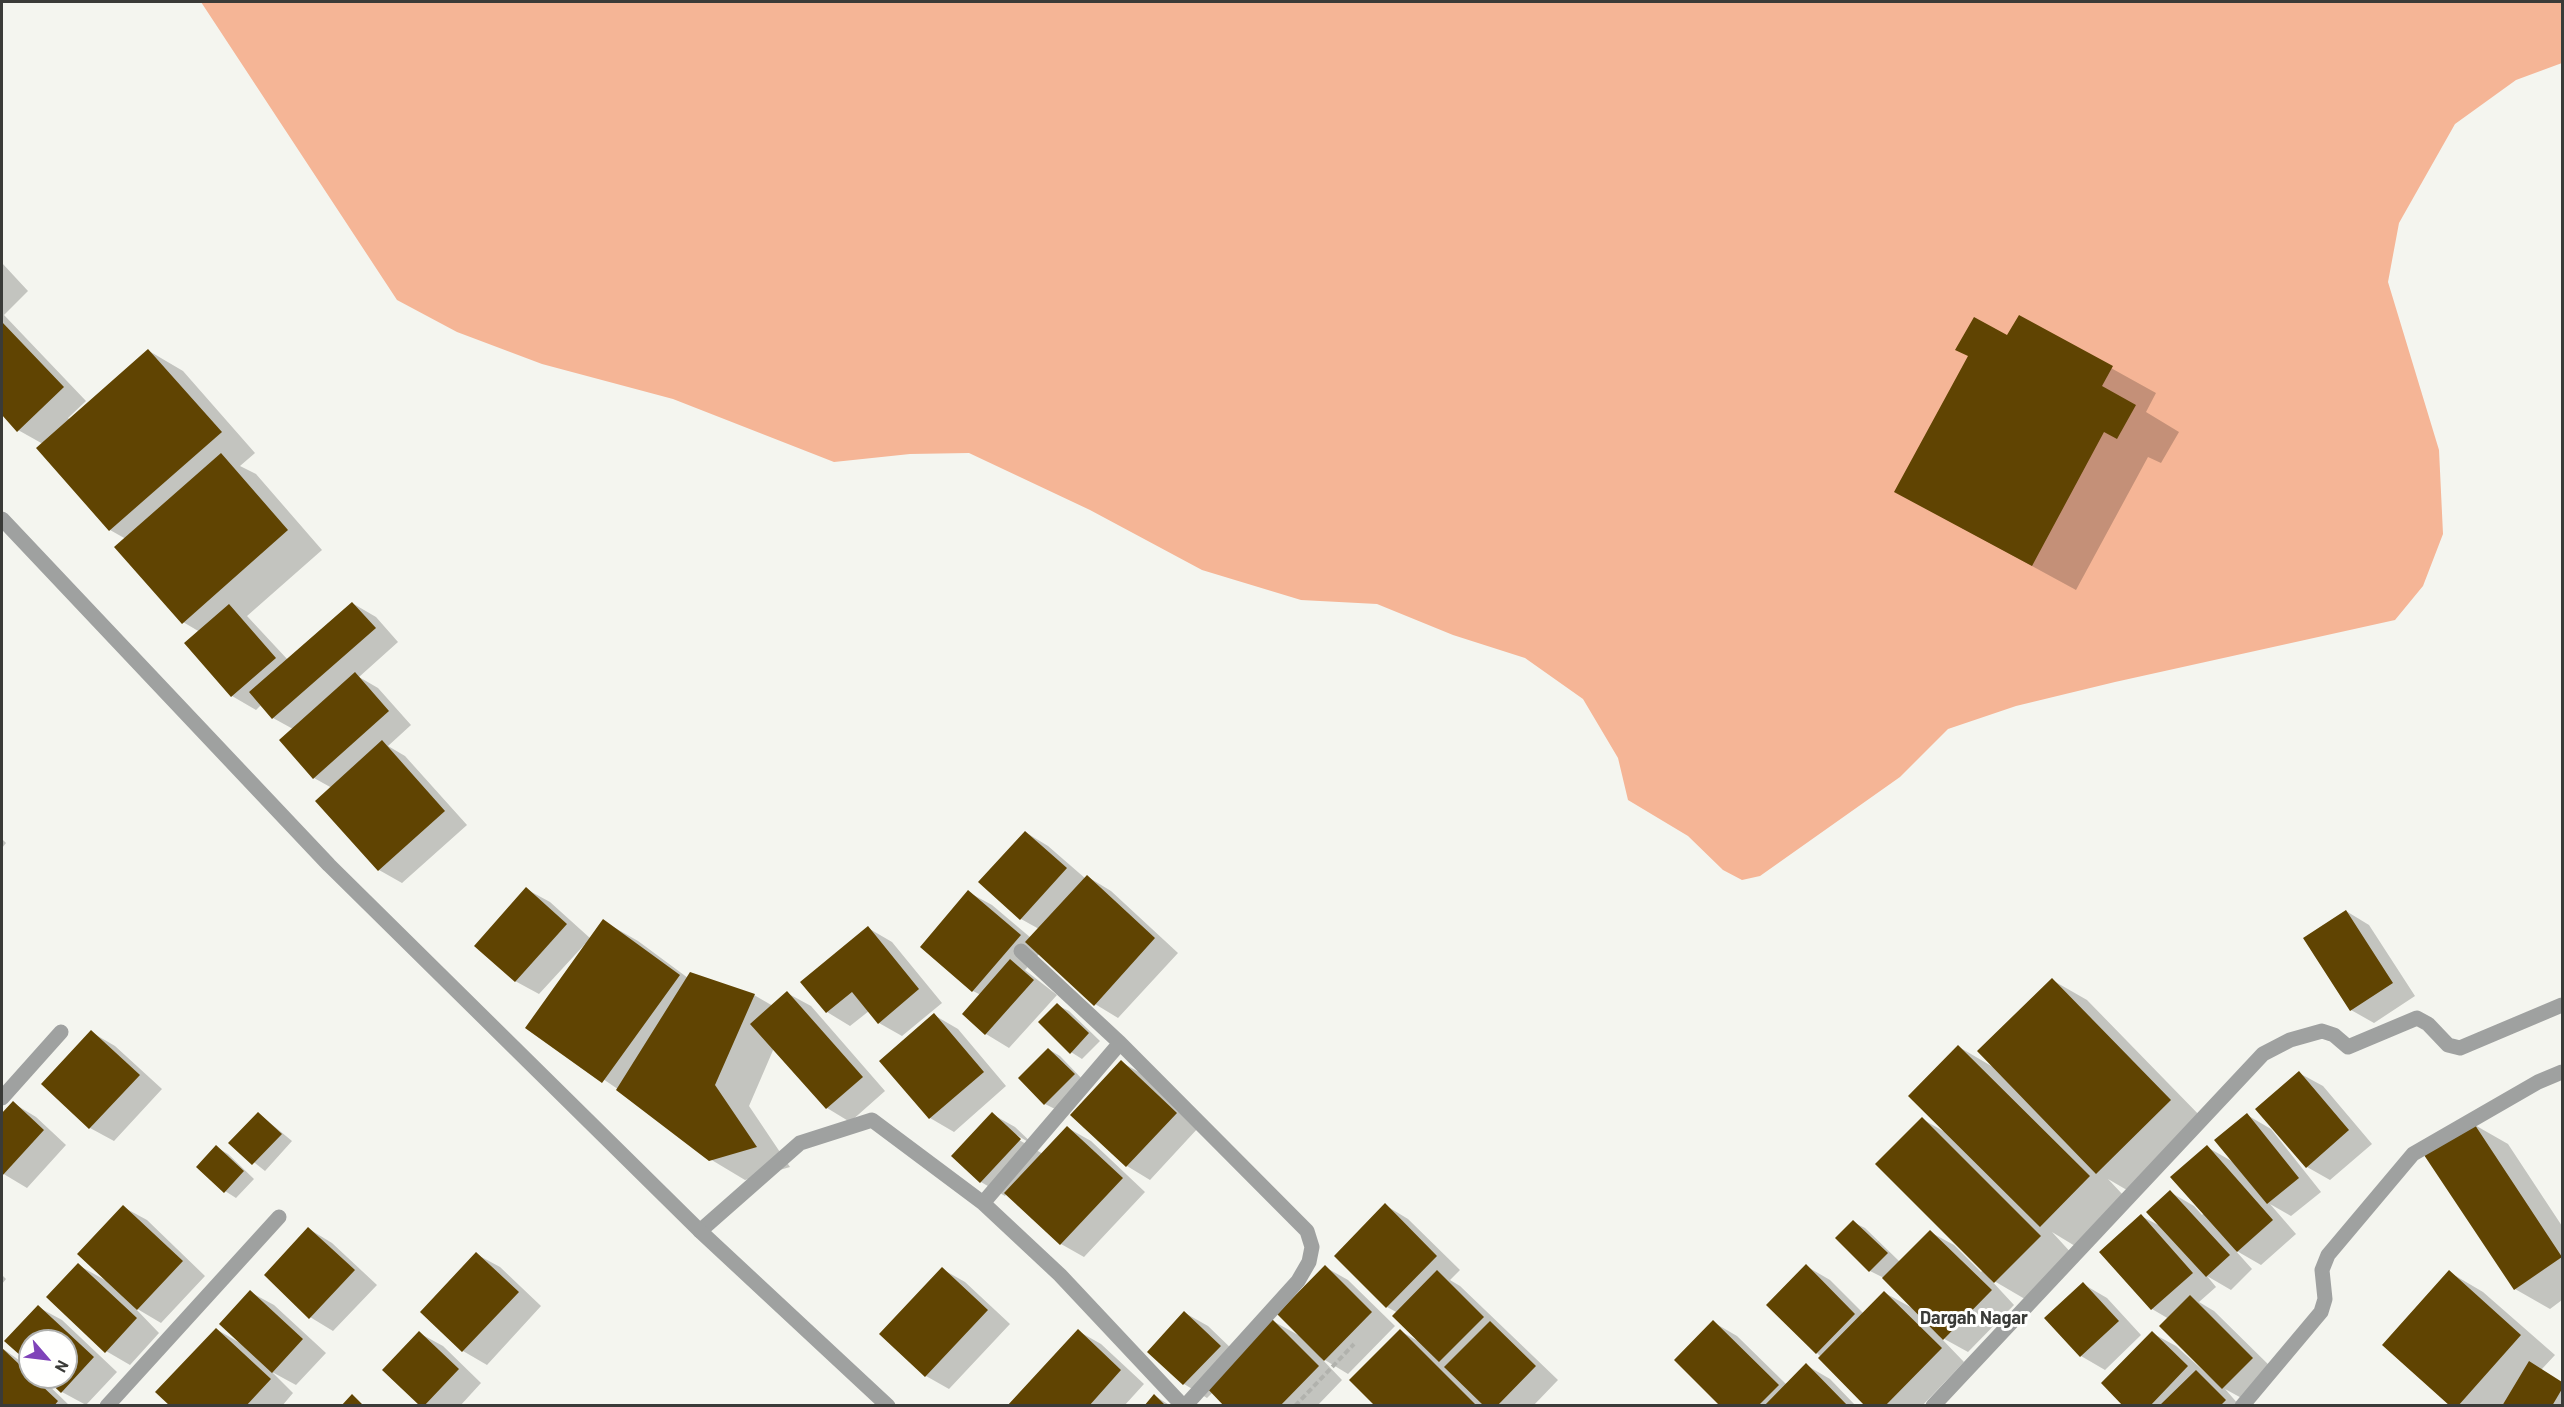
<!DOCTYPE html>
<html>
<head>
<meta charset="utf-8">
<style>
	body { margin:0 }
	#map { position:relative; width:2564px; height:1407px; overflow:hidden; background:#f4f5ef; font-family:Barlow,sans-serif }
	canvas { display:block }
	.frame { position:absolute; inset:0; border:3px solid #3a3b38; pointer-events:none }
	.north { position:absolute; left:18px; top:1329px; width:60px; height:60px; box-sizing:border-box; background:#fffffe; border:2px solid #b0b1af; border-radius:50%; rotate:118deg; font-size:16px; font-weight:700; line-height:24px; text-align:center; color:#3a3b38 }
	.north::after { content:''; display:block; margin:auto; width:21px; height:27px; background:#7f43b9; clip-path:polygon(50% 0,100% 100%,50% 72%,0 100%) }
</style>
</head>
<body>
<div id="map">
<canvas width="2564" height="1407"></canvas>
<div class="frame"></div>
<div class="north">N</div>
</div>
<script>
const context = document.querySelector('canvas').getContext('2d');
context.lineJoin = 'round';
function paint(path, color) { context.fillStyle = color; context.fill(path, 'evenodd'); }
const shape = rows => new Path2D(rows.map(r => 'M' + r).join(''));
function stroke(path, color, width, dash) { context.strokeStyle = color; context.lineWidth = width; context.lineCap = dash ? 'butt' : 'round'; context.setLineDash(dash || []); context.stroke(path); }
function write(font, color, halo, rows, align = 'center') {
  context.font = font + ' Barlow,sans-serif'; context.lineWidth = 6; context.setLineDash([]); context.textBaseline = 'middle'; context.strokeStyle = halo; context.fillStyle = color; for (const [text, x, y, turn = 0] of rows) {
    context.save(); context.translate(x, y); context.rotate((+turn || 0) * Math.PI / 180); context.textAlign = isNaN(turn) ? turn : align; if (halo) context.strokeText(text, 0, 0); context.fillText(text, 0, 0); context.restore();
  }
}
paint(shape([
	[201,2,2562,2,2562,63,2516,80,2455,124,2399,223,2388,282,2439,450,2443,534,2423,586,2395,620,2115,682,2016,706,1948,729,1900,777,1760,876,1742,880,1723,870,1688,836,1628,800,1618,758,1583,699,1525,658,1453,635,1377,604,1301,600,1202,570,1090,510,969,453,910,454,834,462,673,399,542,364,457,332,397,300]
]), '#f5b596');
paint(shape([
	[2,263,28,291,4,315,86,401,68,418,70,420,149,351,183,371,255,453,240,466,256,474,322,550,247,616,288,660,352,603,376,617,398,642,359,677,378,688,411,725,388,746,405,756,467,825,402,883,379,870,332,788,314,778,293,729,273,718,262,704,256,710,232,696,186,644,200,632,183,622,126,539,110,530,43,444,18,430,2,413],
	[2019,317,2156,393,2146,412,2179,432,2161,463,2148,457,2076,590,1896,492,2007,338],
	[1025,832,1048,846,1086,879,1088,877,1111,891,1178,953,1118,1018,1095,1004,1040,953,1025,970,1057,995,1009,1048,986,1034,981,995,973,991,968,892,992,905,1031,938,1039,929,1021,919,980,882],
	[2,839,6,843,2,848],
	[526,889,550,902,591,939,603,921,638,941,688,978,754,995,773,1006,787,993,811,1006,885,1091,850,1122,827,1108,774,1048,749,1106,790,1167,745,1180,710,1159,625,1094,527,1027,586,945,585,944,539,994,515,981],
	[2346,911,2369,925,2415,996,2374,1023,2351,1010],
	[868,928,892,942,942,1003,902,1036,879,1023,869,1011,850,1026,827,1012],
	[2052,980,2087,1000,2205,1121,2132,1193,2108,1179,2124,1196,2075,1246,2052,1232,2074,1256,2030,1302,1989,1278,2014,1305,1968,1352,1939,1336,1964,1362,1922,1406,1867,1406,1817,1353,1806,1266,1830,1280,1864,1314,1885,1293,1914,1309,1882,1277,1870,1271,1837,1238,1853,1222,1865,1228,1900,1262,1930,1232,1954,1245,1981,1272,1983,1270,1922,1119,1945,1132,1959,1047,1993,1067],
	[1057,1005,1069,1011,1100,1041,1082,1059,1071,1052],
	[934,1015,958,1029,1006,1086,954,1132,930,1118,881,1061],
	[91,1032,115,1046,162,1089,114,1141,90,1128,43,1083],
	[1048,1049,1060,1056,1085,1082,1057,1110,1045,1104],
	[1121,1062,1144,1075,1199,1127,1150,1180,1127,1166,1072,1115],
	[2299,1073,2323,1086,2372,1144,2330,1180,2307,1167],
	[13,1103,36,1117,66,1145,27,1188,2,1173,2,1115],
	[258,1113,292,1141,265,1171,230,1143],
	[992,1114,1015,1127,1035,1146,1015,1134,1014,1137,1043,1154,1068,1128,1091,1141,1145,1192,1084,1257,1061,1244,1007,1193,1005,1196,981,1182,953,1156],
	[2247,1115,2271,1129,2321,1192,2291,1216,2270,1204,2296,1234,2261,1265,2235,1250,2252,1269,2231,1290,2207,1276,2216,1287,2199,1302,2214,1311,2276,1372,2247,1401,2225,1389,2240,1406,2125,1406,2152,1333,2176,1346,2218,1384,2169,1319,2152,1309,2101,1252,2141,1216,2162,1227,2170,1192,2194,1206,2202,1215,2204,1213,2207,1147,2235,1163],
	[2473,1124,2508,1144,2562,1226,2562,1300,2550,1309,2515,1289],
	[216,1147,228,1154,254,1179,236,1198,225,1191],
	[1385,1205,1408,1219,1460,1270,1450,1280,1460,1286,1558,1380,1533,1406,1377,1406,1400,1331,1418,1341,1398,1313,1387,1307],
	[123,1207,147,1220,205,1276,161,1323,134,1307,159,1333,130,1365,106,1351,78,1265,105,1280],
	[309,1229,332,1243,377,1285,333,1331,310,1317],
	[476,1254,500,1267,541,1306,487,1365,463,1351,422,1312],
	[1325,1267,1348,1280,1395,1326,1348,1374,1320,1357,1342,1380,1317,1406,1226,1406,1213,1392,1207,1398,1184,1384,1149,1352,1185,1313,1208,1326,1237,1354,1271,1320,1300,1336],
	[942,1269,965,1282,1010,1324,949,1389,926,1376],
	[2449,1272,2483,1292,2555,1355,2541,1370,2562,1384,2562,1406,2452,1406],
	[2,1275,6,1279,2,1284],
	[2083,1284,2107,1298,2141,1335,2105,1370,2081,1356,2046,1318],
	[250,1292,274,1305,326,1353,296,1385,272,1372,293,1393,282,1406,172,1406,216,1329,240,1343],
	[38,1307,62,1320,117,1372,86,1405,62,1392,46,1377,66,1377,66,1341,30,1341,30,1362,6,1340],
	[1713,1322,1737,1336,1787,1385,1806,1365,1830,1379,1856,1406,1722,1406],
	[1078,1331,1101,1344,1144,1384,1124,1406,1009,1406],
	[419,1333,443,1346,481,1383,460,1406,422,1406],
	[2,1348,30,1368,30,1377,40,1377,70,1406,2,1406],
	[1155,1396,1171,1406,1146,1406]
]), '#0003');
paint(shape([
	[2019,315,2113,366,2102,386,2136,405,2117,439,2104,432,2032,566,1894,492,1968,356,1955,350,1974,317,2007,335],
	[2,322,64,387,17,432,2,415],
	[148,349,222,432,109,531,36,448],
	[221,453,288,530,182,624,114,547],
	[352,602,376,628,272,719,249,692],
	[229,604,276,658,231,697,184,643],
	[355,672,389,711,313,779,279,740],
	[382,740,445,811,378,871,315,801],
	[1025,831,1067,868,1020,920,978,882],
	[1087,875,1155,938,1094,1006,1025,942],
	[526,887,567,924,515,982,474,946],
	[968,890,1021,935,972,992,920,947],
	[2346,910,2393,983,2350,1011,2303,938],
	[603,919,680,975,602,1083,525,1028],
	[868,926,919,989,878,1024,852,992,826,1013,800,982],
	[1010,959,1034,980,985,1035,962,1014],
	[690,972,755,994,715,1085,757,1147,709,1161,616,1090],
	[2052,978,2171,1100,2096,1174,1977,1051],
	[787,991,863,1077,826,1109,750,1024],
	[1057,1003,1089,1033,1070,1054,1038,1022],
	[934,1013,984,1072,929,1119,879,1061],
	[91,1030,140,1075,89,1129,41,1084],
	[1958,1045,2090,1176,2040,1227,1908,1096],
	[1048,1048,1075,1074,1044,1105,1018,1078],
	[1121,1060,1177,1113,1126,1167,1070,1115],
	[2299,1071,2349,1130,2306,1168,2255,1109],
	[13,1101,44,1130,2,1176,2,1113],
	[258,1112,282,1134,252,1165,228,1143],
	[992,1112,1021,1139,980,1183,951,1156],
	[2247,1113,2299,1178,2267,1204,2214,1140],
	[1922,1117,2041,1236,1994,1283,1875,1164],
	[2473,1122,2562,1257,2514,1290,2424,1155],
	[1067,1126,1123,1178,1060,1245,1004,1193],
	[216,1145,244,1171,224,1193,196,1167],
	[2207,1145,2273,1220,2237,1252,2170,1177],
	[2170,1190,2230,1255,2206,1277,2146,1212],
	[1385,1203,1437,1256,1386,1308,1334,1256],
	[123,1205,183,1261,137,1310,77,1254],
	[2141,1214,2193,1273,2151,1310,2099,1252],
	[1853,1220,1888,1253,1869,1272,1835,1238],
	[308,1227,355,1270,309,1319,264,1275],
	[1930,1230,1992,1290,1943,1340,1882,1278],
	[476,1252,519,1292,462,1352,420,1312],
	[78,1263,137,1318,105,1353,46,1297],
	[1806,1264,1855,1314,1816,1354,1766,1305],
	[1325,1265,1372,1312,1324,1361,1277,1314],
	[942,1267,988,1310,925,1377,879,1334],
	[1437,1270,1484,1317,1439,1362,1392,1316],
	[2449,1270,2521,1335,2458,1406,2450,1406,2382,1345],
	[2083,1282,2119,1321,2080,1357,2044,1318],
	[250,1290,303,1339,272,1373,219,1324],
	[1884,1291,1942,1348,1885,1406,1865,1406,1818,1358],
	[2190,1295,2253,1358,2222,1389,2159,1326],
	[38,1305,94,1357,61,1393,44,1377,66,1377,66,1341,30,1341,30,1364,4,1341],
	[1184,1311,1221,1346,1183,1385,1147,1352],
	[1271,1318,1319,1366,1280,1406,1224,1406,1204,1385],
	[1713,1320,1779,1385,1758,1406,1720,1406,1674,1360],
	[1490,1321,1536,1366,1497,1406,1484,1406,1444,1367],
	[216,1328,271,1379,246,1406,170,1406,155,1392],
	[1078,1329,1121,1370,1089,1406,1007,1406],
	[1400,1329,1477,1406,1375,1406,1349,1380],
	[419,1331,459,1369,424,1406,420,1406,382,1370],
	[2152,1331,2188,1366,2150,1406,2123,1406,2101,1383],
	[2,1348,58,1401,54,1406,2,1406],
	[2529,1361,2562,1382,2562,1389,2552,1406,2502,1406],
	[1806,1363,1848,1406,1764,1406],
	[2196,1370,2226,1400,2220,1406,2159,1406],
	[352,1394,364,1406,341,1406],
	[1154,1394,1166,1406,1144,1406]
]), '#604402');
stroke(shape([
	[1295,1406,1354,1344]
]), '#b1b2ad', 4, [6, 3]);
stroke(shape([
	[1021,951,1120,1043],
	[2,1098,61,1032],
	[983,1203,1120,1043,1307,1231,1312,1247,1309,1262,1298,1281,1185,1406],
	[700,1231,800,1143,872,1120,983,1203,1060,1275,1183,1406],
	[107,1406,279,1217],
	[1933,1406,2263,1054,2290,1040,2322,1031,2334,1035,2348,1047,2417,1018,2428,1024,2448,1045,2460,1048,2562,1005],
	[2242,1406,2321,1312,2325,1299,2322,1270,2328,1255,2413,1154,2538,1082,2562,1072]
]), '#9fa1a0', 15);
stroke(shape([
	[2,519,329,865,700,1231,888,1406]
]), '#9fa1a0', 15);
write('bold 18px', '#3a3b38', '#fffffe', [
	["Dargah Nagar",1974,1318]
]);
</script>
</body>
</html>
